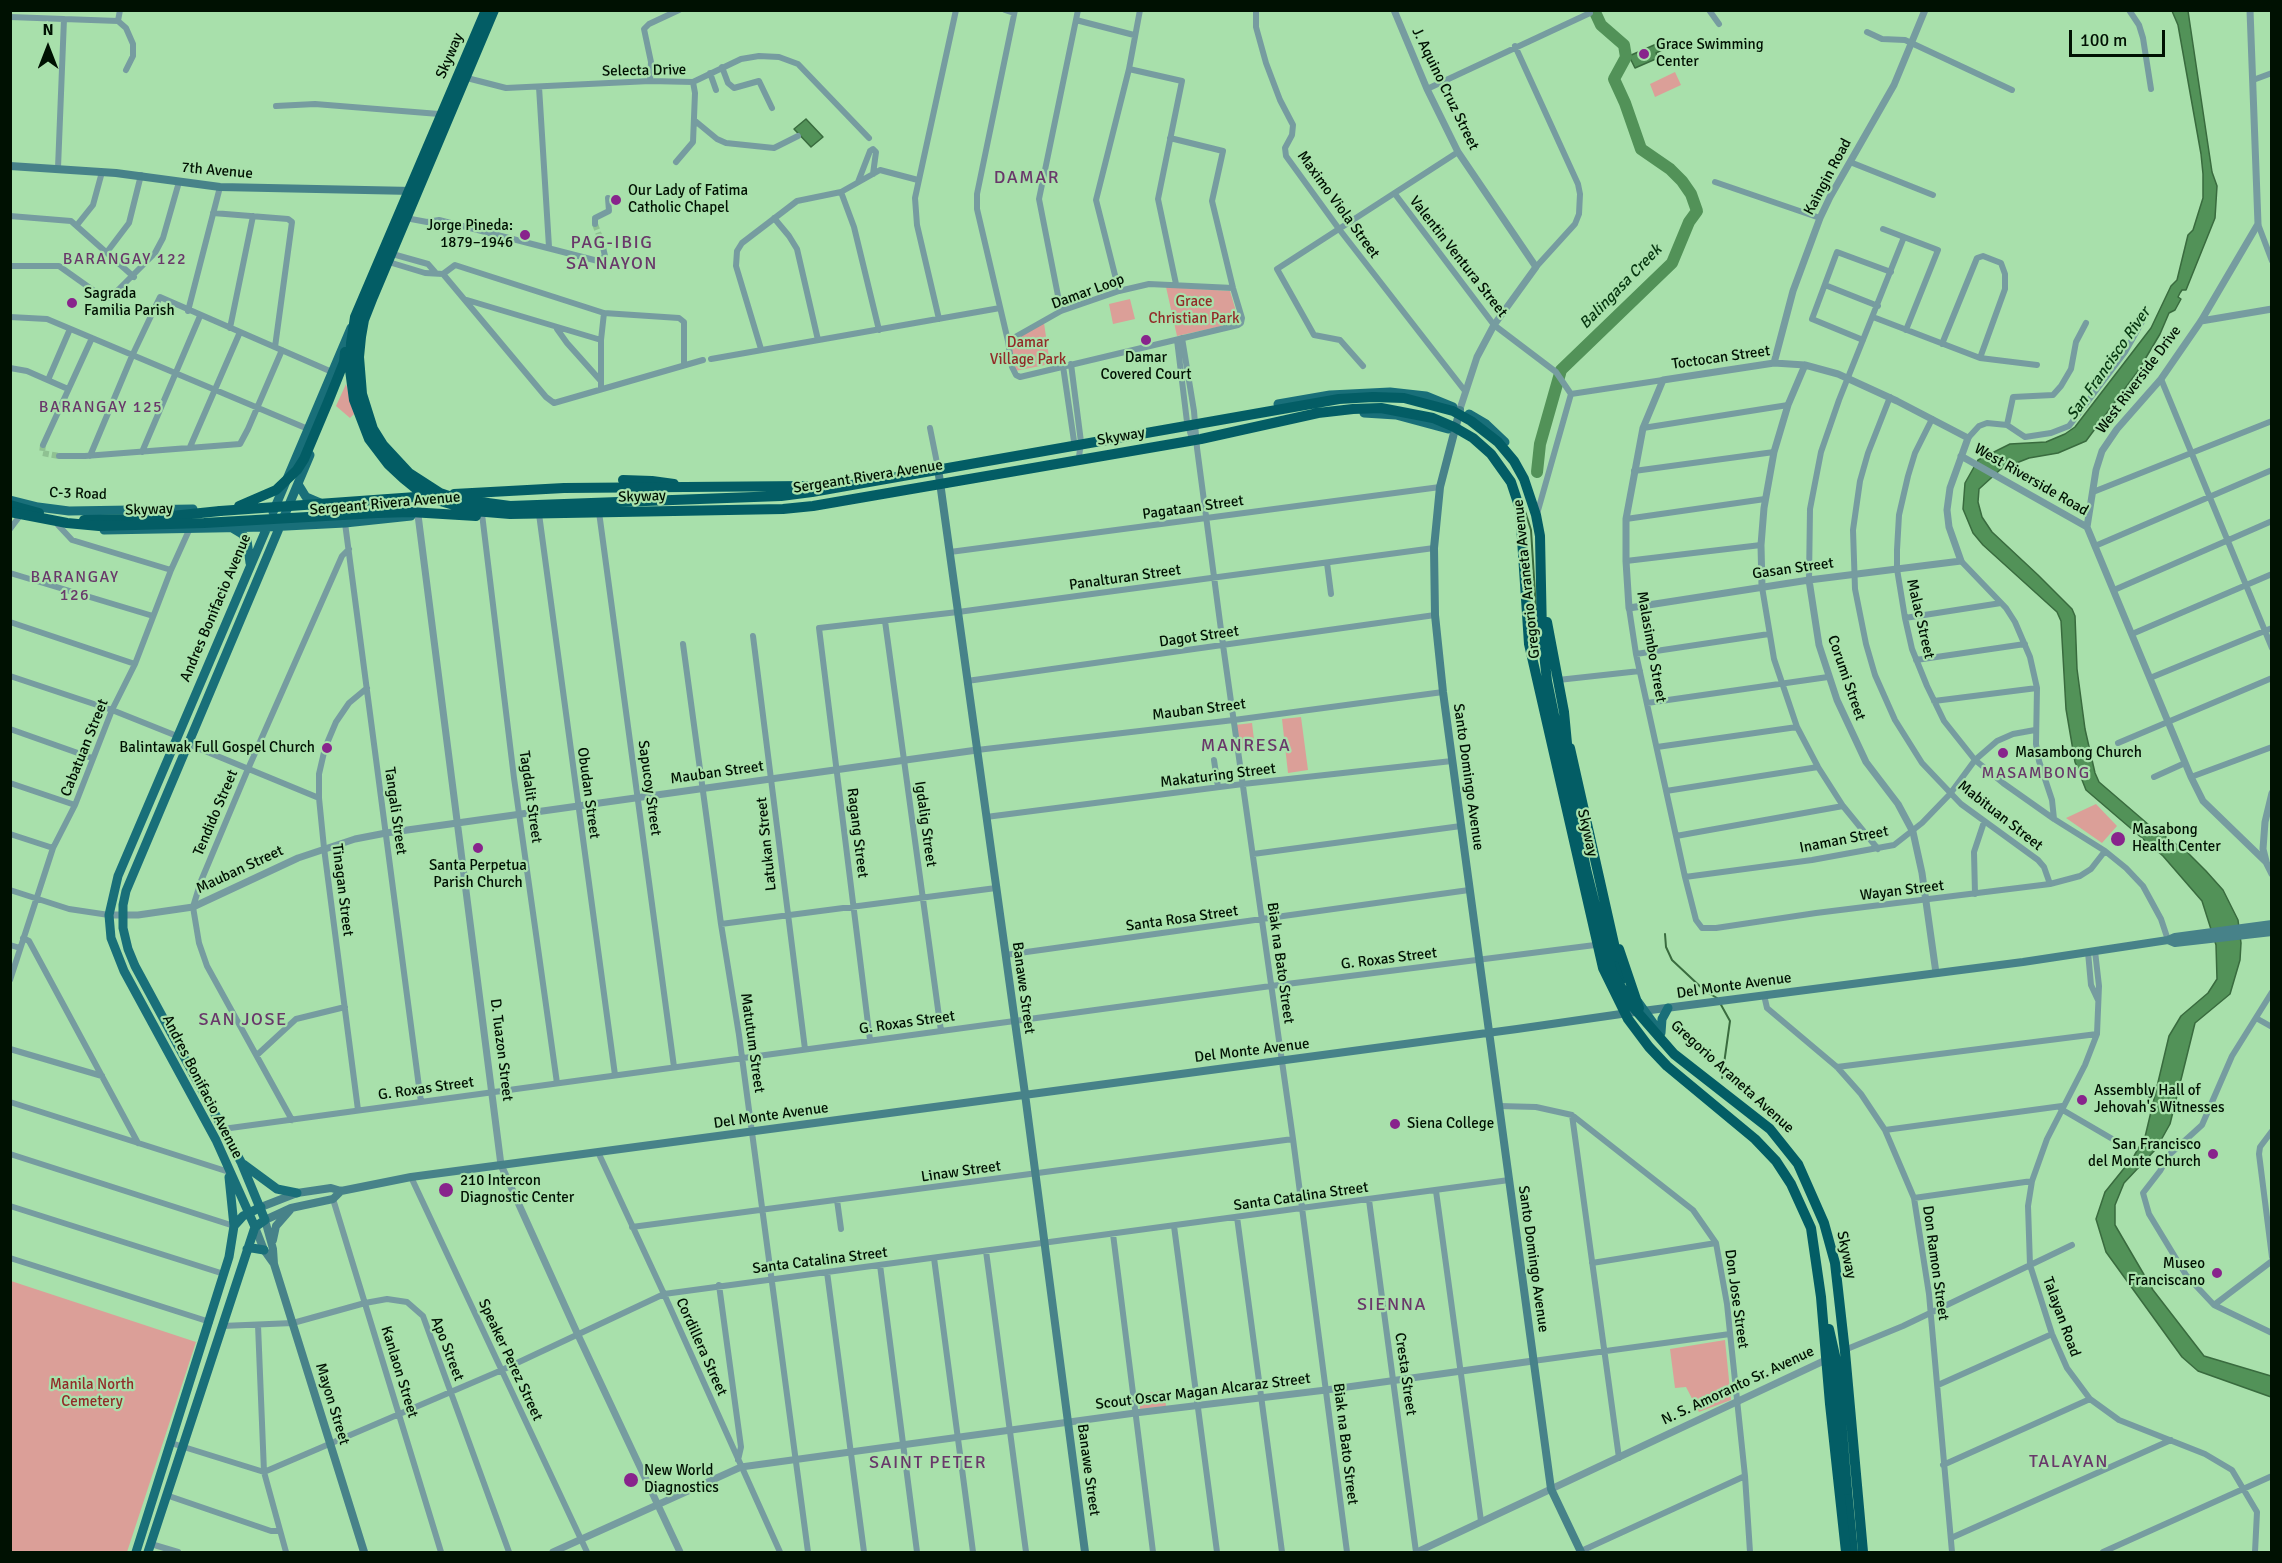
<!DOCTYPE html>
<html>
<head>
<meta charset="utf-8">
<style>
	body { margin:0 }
	#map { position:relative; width:2282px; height:1563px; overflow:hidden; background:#a8e0ab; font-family:Signika,sans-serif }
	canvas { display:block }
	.frame { position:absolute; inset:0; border:12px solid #001102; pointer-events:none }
	.north { position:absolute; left:18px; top:18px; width:60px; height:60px; -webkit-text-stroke:4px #a8e0ab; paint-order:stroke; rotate:0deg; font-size:16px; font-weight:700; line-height:24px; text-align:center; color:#001102 }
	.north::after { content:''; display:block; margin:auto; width:21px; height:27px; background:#001102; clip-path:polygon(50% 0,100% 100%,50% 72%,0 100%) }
	.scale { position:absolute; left:2069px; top:30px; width:96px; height:27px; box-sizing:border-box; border:3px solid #001102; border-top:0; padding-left:8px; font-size:18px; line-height:21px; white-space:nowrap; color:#001102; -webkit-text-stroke:4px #a8e0ab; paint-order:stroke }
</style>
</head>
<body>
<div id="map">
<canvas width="2282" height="1563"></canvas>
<div class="frame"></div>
<div class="north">N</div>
<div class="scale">100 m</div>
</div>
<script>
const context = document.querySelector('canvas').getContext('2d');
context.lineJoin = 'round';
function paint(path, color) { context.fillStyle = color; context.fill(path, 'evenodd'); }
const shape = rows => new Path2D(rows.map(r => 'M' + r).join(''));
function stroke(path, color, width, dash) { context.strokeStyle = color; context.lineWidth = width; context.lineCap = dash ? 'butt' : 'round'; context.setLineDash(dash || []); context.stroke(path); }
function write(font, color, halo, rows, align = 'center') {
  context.font = font + ' Signika,sans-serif'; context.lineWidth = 4.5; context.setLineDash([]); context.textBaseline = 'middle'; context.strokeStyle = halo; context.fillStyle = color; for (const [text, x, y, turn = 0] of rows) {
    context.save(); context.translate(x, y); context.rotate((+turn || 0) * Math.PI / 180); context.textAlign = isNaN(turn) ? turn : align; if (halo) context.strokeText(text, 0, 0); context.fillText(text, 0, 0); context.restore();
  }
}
paint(shape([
	[1675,72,1681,85,1655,97,1650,84],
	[1166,287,1230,291,1238,318,1236,323,1177,336],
	[1130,299,1135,319,1113,324,1109,304],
	[1044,323,1050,364,1015,371,1009,343],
	[346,384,354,414,350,418,336,406],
	[1301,717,1308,770,1288,773,1282,719],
	[1252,723,1255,748,1238,750,1235,725],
	[2096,804,2117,826,2102,843,2066,818],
	[11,1281,196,1342,127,1552,11,1552],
	[1725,1340,1731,1400,1699,1412,1686,1387,1675,1388,1670,1349],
	[1164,1391,1166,1406,1140,1409,1139,1394]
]), '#db9f98');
const water = shape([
	[2172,11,2188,11,2212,172,2217,186,2215,218,2186,290,2182,290,2180,293,2178,297,2181,299,2175,310,2169,313,2160,334,2138,371,2086,441,2058,453,2029,458,2001,469,1979,489,1978,502,1982,517,1992,532,2038,575,2072,609,2075,616,2077,669,2085,729,2095,773,2099,782,2149,825,2186,851,2206,871,2223,890,2238,920,2241,943,2240,960,2230,994,2195,1023,2170,1124,2156,1149,2124,1183,2115,1205,2115,1225,2153,1290,2204,1356,2271,1376,2271,1397,2198,1371,2182,1357,2106,1252,2096,1219,2105,1192,2134,1156,2145,1137,2169,1036,2181,1016,2208,993,2217,979,2216,945,2202,901,2163,856,2086,790,2075,762,2066,709,2061,621,2057,612,1983,545,1973,533,1963,509,1965,483,1978,460,2010,444,2046,442,2065,434,2075,427,2151,328,2171,286,2177,280,2188,235,2193,230,2203,198,2203,174,2201,154,2178,25,2172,11],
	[1661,42,1664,49,1656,53,1658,58,1635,68,1629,56,1661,42],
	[806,119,823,137,811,147,794,129,806,119]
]);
paint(water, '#529258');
stroke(water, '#396b3e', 1.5);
stroke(shape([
	[1525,511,1531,530,1536,609],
	[1665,934,1666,947,1672,960,1705,991,1717,998],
	[1720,1003,1730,1021,1722,1078]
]), '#396b3e', 2);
stroke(shape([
	[1537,472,1540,444,1561,370,1672,263,1689,222,1697,211,1691,194,1682,181,1670,169,1641,149,1625,103,1614,79,1626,57,1624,45,1601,25,1594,10]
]), '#529258', 12);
stroke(shape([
	[595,224,602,243],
	[43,445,42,453,59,456]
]), '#8fc192', 6, [6, 3]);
stroke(shape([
	[1005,10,1014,13],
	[1015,10,977,194,977,209,1008,341,1012,367,1016,375,1020,377,1238,325,1241,323,1242,318,1233,288,1212,201,1223,151,1170,138],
	[1256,10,1256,27,1266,63,1280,100,1293,125,1292,135,1285,148,1286,156,1339,229,1465,391],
	[1709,10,1719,24],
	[2129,10,2139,25,2143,38,2151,89],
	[10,17,118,21],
	[1076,20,1134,35],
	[118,21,126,28,133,44,133,56,126,70],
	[118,21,120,10],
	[1867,32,1882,39,1905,40,2012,90],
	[1515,46,1578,184,1580,194,1579,214,1575,224,1536,267],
	[722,67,728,83,734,88,759,81,772,108],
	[1129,69,1182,81,1158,199,1176,284],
	[710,73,716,90],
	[463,77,506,88,650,81,693,82,741,59,759,56,779,57,798,64,869,138],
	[2253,80,2272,73],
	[650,81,651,62,644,29,649,24,679,10],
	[539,87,549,247],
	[1427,89,1590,13,1589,10],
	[276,106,315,104,439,114],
	[694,120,717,139,726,143,774,148,798,136],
	[676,162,693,142,695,93,693,82],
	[1850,162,1933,195],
	[58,168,64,19],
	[858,182,870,151,873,149,876,152,873,174],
	[1715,182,1820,218],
	[841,192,854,227,879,330],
	[1395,194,1494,325,1556,372,1571,394,1537,514],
	[213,213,288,219,292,222,275,347],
	[10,216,71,221,134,277],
	[774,218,789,236,797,249,818,340],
	[411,219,427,222,439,220,598,261,605,256,602,243],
	[595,224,595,218,609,211,608,198],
	[2258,224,2272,261],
	[77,225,93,205,102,172],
	[1883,229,1938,250,1906,330],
	[107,252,129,223,141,175],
	[396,255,428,264,435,272],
	[392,263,425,273,443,274,546,397,554,403,703,360],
	[10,266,59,266,104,298,111,297,155,253,163,238,179,182],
	[443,274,455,265,604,313,679,318,684,322,684,365],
	[1825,285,1878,306],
	[1119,291,1096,200,1129,69,1140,10],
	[467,300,601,340],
	[188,311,220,187],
	[1061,311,1039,199,1078,10],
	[10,317,47,319,308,429],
	[1873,317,1980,358,2037,365],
	[939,319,917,225,915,198,956,10],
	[230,328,253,216],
	[557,329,567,343,600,380],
	[1182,338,1194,411,1197,448,1223,645,1293,1139,1347,1552],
	[1177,340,1187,422,1193,442],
	[1863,340,1812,319,1837,252,1891,272],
	[1008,341,1061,311,1119,291,1149,284,1233,288],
	[1942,344,1977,258,1983,256,2001,263,2005,274,2005,289,1980,358],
	[761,349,736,266,737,251,742,243,797,201,841,192,880,170,918,180],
	[711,359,1000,308],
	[1071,364,1081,442,1079,457],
	[1063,366,1075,448],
	[1363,366,1340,340,1314,335,1277,269,1458,152],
	[10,368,27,371,68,389],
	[2161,379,2272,648],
	[48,380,70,329],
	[601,388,601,340,604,313],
	[1571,394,1663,380],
	[1890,397,1868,453,1860,481,1853,530,1855,589,1866,644,1875,675,1895,720,1922,763,1961,804,2038,860,2044,867,2050,884],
	[1932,419,1915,453,1908,476,1899,515,1897,550,1897,569,1905,618,1912,649,1927,686,1944,721,1975,760,2003,783,2054,819,2105,851,2126,868,2143,886,2161,919,2168,940],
	[2007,425,2013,397,2053,395,2061,386,2071,369,2076,342,2086,323],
	[930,428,938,468],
	[1643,428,1788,405],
	[1968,438,1979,426,1987,423,2007,425,2025,437,2051,433,2069,426,2125,352,2143,320],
	[43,445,92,338],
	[190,447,240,332],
	[142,452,200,316],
	[59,456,85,456,240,444,248,429,282,350],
	[90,456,132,356,160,297,332,372],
	[1634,471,1774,452],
	[2093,492,2272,421],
	[599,512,674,1067],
	[482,514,514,778,557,1083],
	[539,514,615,1075],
	[1626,519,1765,499],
	[345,523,421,1102],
	[58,525,72,540,171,570],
	[10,529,19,517],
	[2095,546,2272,470],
	[950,552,1440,487],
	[1626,561,1761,545],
	[1961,561,2006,608,2015,622,2030,657,2037,688,2036,744,2039,761,2052,800,2054,819],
	[1327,563,1331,594],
	[10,573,153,616],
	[1809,580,1810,509,1821,452,1839,400,1904,237],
	[1762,587,1774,659,1797,727,1818,767,1843,806,1878,849],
	[2114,590,2272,521],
	[1629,608,1636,654,1685,877,1696,920,1702,928,1716,928,1816,913,2050,884,2080,876,2091,869,2105,851],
	[1905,618,2001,603],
	[885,621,941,1031],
	[10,622,135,664],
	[2132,634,2272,574],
	[753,636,805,1049],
	[683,644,721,924,739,1035,808,1552],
	[1636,654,1769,634],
	[1916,660,2025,644],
	[10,676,112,710,177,736],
	[2150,678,2272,628],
	[1558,680,1640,671],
	[967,681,1435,615],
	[1934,701,2037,688],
	[1647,703,1828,677],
	[10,729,92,758],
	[2118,743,2272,678],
	[188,744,319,798],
	[1657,747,1797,727],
	[977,750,1234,720,1443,692],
	[1214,760,1218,787],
	[2154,777,2185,763],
	[2191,777,2272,747],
	[10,783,75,805],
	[1666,791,1818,767],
	[986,817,1243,784,1452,761],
	[10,834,53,848],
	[1676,836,1843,806],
	[1253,854,1461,826],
	[1685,877,1812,860,1894,845,1922,823,1950,794,1975,760,1997,741,2013,734,2035,730],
	[10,890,69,909,109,915],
	[1975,894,1974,852,1984,822],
	[721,924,996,888],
	[23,938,29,941,138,1143],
	[10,945,20,948],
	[2095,951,2099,986,2097,1034,2085,1065,2047,1139,2032,1181,2028,1206,2030,1265,2052,1334,2067,1368,2090,1399,2119,1420,2205,1454,2232,1470,2257,1512,2255,1552],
	[2088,952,2091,985,2098,1000],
	[1005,955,1469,890],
	[10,980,53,848,75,805,112,710,135,664,171,570,190,528],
	[2272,992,2232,1056,2202,1125,2169,1155,2160,1171,2143,1193,2149,1214,2186,1275,2199,1289,2214,1305,2272,1333],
	[1764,995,1767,1008,1837,1067,1861,1094,1885,1130,1914,1198,1929,1294,1952,1552],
	[2256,1018,2272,1027],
	[870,1040,819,628,958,612,1434,548],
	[10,1049,102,1076],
	[257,1055,296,1019,345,1007],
	[1837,1067,2097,1034],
	[10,1102,229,1172],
	[1499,1106,1536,1107,1572,1115,1693,1210,1716,1243,1727,1304,1745,1476,1750,1552],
	[2061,1109,2121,1144],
	[358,1110,324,848,319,798,319,774,325,748,336,722,349,703,367,688],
	[1572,1115,1619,1458],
	[292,1120,207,966,199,943,193,907,201,881,248,769,342,556,349,549],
	[223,1129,1271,986,1595,945],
	[1885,1130,2062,1106],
	[2272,1131,2260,1147,2259,1154,2272,1257],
	[598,1152,664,1294,780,1552],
	[10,1154,234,1226],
	[411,1177,587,1552],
	[1436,1191,1481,1521],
	[1914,1198,2032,1181],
	[333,1199,441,1552],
	[837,1200,841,1229],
	[1369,1200,1416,1552],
	[10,1206,224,1274],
	[1237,1217,1282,1552],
	[1174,1226,1217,1552],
	[632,1227,1293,1139],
	[1113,1234,1153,1552],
	[986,1251,1026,1552],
	[10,1258,210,1322],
	[934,1258,973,1552],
	[1592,1263,1716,1243],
	[880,1265,917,1552],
	[827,1272,864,1552],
	[719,1285,741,1447,738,1460],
	[2214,1305,2272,1261],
	[258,1325,264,1472,286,1552],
	[222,1326,293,1323,365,1303,387,1299,407,1302,423,1316,509,1552],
	[1847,1349,1903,1326,2072,1245],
	[1533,1361,1730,1334],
	[1938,1385,2052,1334],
	[171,1443,264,1472,502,1370,664,1294,1509,1180],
	[1943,1465,2090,1399],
	[166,1495,271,1531,279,1531],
	[1951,1538,2171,1440],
	[151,1544,178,1552],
	[1579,1552,1745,1476],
	[2103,1552,2272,1476]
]), '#769ca0', 6);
stroke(shape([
	[1394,10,1427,89,1458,152,1536,267,1494,325,1477,357,1460,409],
	[2250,10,2258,224,2201,321,2161,379,2117,429,2102,451,2096,470,2087,527,2191,777,2203,801,2266,862,2272,874],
	[2201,321,2272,309],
	[1774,363,1805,365,1838,374,1897,401,1968,438,1950,488,1947,510,1949,527,1961,561,1809,580,1629,608,1626,561,1626,519,1643,428,1663,380,1774,363],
	[1774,363,1793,291,1820,218,1830,197,1894,85,1925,10],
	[1961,456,2087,527],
	[418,515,501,1165,578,1335,680,1552],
	[1809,580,1819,645,1837,700,1866,762,1898,804,1913,832,1922,873,1936,973],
	[1762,587,1761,545,1764,508,1774,452,1788,405,1805,365],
	[2266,861,2263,849,2265,822,2272,793],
	[109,915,138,915,193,907,298,858,355,839,386,833,977,750],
	[553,1552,741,1467,1135,1413,1326,1390,1533,1361],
	[1417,1552,1830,1358]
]), '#769ca0', 7);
stroke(shape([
	[10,166,116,173,220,187,413,191],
	[1460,410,1440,487,1434,548,1435,615,1443,692,1551,1489,1581,1552],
	[938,468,1025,1094,1085,1552],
	[2168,940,2175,943,2272,932],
	[341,1191,333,1199,291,1208,265,1220,273,1249,274,1264,364,1552],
	[261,1207,297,1193,331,1188,341,1191,411,1177,501,1165,1517,1029,1635,1012,2023,962,2168,940,2175,937,2272,924],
	[255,1227,264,1250,274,1264],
	[273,1240,276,1226,290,1210]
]), '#478289', 8);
stroke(shape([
	[1278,404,1330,395,1390,392,1426,396,1453,407],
	[1364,413,1396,415,1448,429],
	[1469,414,1486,424,1505,442],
	[298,484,306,497,320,503],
	[10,500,38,507,69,511,193,509],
	[273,512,351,328],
	[232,528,242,534,247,540,250,563],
	[104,530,267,527,345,523,411,516],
	[1638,1002,1656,1027],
	[1661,1033,1662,1019,1668,1008],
	[243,1164,277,1189,297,1193],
	[234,1226,243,1216,261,1207],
	[255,1227,216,1140,124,971,111,938,109,915,118,876,268,525],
	[247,1249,252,1248,264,1250],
	[136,1552,229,1257,234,1226,229,1177],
	[148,1552,255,1227,265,1220,241,1162,135,966,128,949,123,928,123,905,126,891,186,749,310,455]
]), '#196f79', 9);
stroke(shape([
	[623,480,652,481,674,484],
	[10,505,39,513],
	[84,520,143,519,220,511],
	[1617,957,1622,979],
	[1847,1490,1853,1552]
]), '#035d65', 10);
stroke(shape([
	[486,10,355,317,351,343,350,370,354,400,369,439,388,464,403,478,419,491,437,500,474,511,510,514,783,509,813,506,1201,439,1318,413,1353,409,1381,408,1433,418,1454,427,1473,438,1491,454,1511,482,1520,509,1529,644,1603,968,1628,1019,1649,1047,1667,1066,1755,1139,1776,1161,1791,1184,1811,1228,1821,1297,1830,1404,1846,1552],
	[494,10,373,297,364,320,361,337,359,357,362,394,373,429,383,445,409,473,440,493,458,499,510,506,781,496,812,492,1339,399,1373,397,1404,398,1453,411,1471,421,1498,442,1514,461,1524,479,1536,515,1540,536,1542,635,1547,681,1586,869,1612,972,1633,1007,1674,1054,1770,1129,1798,1164,1824,1223,1835,1263,1845,1352,1863,1552],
	[454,494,564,488,807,486],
	[239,506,276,490,297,470,304,459,328,402,344,362,345,352],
	[220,511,430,496],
	[10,512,67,523,99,526,204,523,377,513,410,512,476,516],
	[1547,622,1564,712,1568,754],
	[1570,748,1617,957],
	[1619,949,1639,1008],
	[1829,1329,1836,1360,1847,1490]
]), '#035d65', 10);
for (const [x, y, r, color] of [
	[1644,54,6,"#88248c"],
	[616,200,6,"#88248c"],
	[525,235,6,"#88248c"],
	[72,303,6,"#88248c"],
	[1146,340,6,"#88248c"],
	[327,748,6,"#88248c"],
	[2003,753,6,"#88248c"],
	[2118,839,8,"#88248c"],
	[478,848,6,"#88248c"],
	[2082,1100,6,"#88248c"],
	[1395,1124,6,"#88248c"],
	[2213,1154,6,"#88248c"],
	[446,1190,8,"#88248c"],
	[2217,1273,6,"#88248c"],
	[631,1480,8,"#88248c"]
]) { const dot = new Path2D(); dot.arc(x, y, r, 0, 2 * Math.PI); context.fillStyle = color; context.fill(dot); stroke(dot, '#a8e0ab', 2); }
write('15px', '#001102', '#a8e0ab', [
	["Grace Swimming",1656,45],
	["Center",1656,62],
	["Our Lady of Fatima",628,191],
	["Catholic Chapel",628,208],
	["Jorge Pineda:",513,226,"right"],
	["1879–1946",513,243,"right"],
	["Sagrada",84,294],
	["Familia Parish",84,311],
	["Damar",1146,358,"center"],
	["Covered Court",1146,375,"center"],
	["Balintawak Full Gospel Church",315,748,"right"],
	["Masambong Church",2015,753],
	["Masabong",2132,830],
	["Health Center",2132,847],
	["Santa Perpetua",478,866,"center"],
	["Parish Church",478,883,"center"],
	["Assembly Hall of",2094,1091],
	["Jehovah's Witnesses",2094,1108],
	["Siena College",1407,1124],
	["San Francisco",2201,1145,"right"],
	["del Monte Church",2201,1162,"right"],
	["210 Intercon",460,1181],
	["Diagnostic Center",460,1198],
	["Museo",2205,1264,"right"],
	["Franciscano",2205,1281,"right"],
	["New World",644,1471],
	["Diagnostics",644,1488]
], 'left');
write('15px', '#001102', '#a8e0ab', [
	["Skyway",450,56,-67],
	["Selecta Drive",644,71,-1],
	["J. Aquino Cruz Street",1445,89,64],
	["7th Avenue",217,171,5],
	["Kaingin Road",1828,177,-62],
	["Maximo Viola Street",1338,205,54],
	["Valentin Ventura Street",1458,257,52],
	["Damar Loop",1088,292,-20],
	["Toctocan Street",1721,358,-8],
	["West Riverside Drive",2139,380,-53],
	["Skyway",1121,437,-10],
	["Sergeant Rivera Avenue",868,477,-9],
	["West Riverside Road",2031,480,30],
	["C-3 Road",78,494,2],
	["Skyway",642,497,-2],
	["Sergeant Rivera Avenue",385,504,-5],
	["Pagataan Street",1193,508,-8],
	["Skyway",149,510,-2],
	["Gasan Street",1793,569,-8],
	["Panalturan Street",1125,578,-8],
	["Gregorio Araneta Avenue",1527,579,-96],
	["Andres Bonifacio Avenue",216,608,-67],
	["Malac Street",1920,619,77],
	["Dagot Street",1199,637,-8],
	["Malasimbo Street",1651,647,80],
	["Corumi Street",1846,678,71],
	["Mauban Street",1199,710,-7],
	["Cabatuan Street",85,748,-68],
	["Mauban Street",717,773,-8],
	["Makaturing Street",1218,776,-7],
	["Santo Domingo Avenue",1468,777,82],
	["Sapucoy Street",649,788,82],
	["Obudan Street",588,793,82],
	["Tagdalit Street",530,797,82],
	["Tangali Street",395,811,82],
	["Tendido Street",216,813,-67],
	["Mabituan Street",2000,816,38],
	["Igdalig Street",925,824,82],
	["Ragang Street",857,833,83],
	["Skyway",1587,833,77],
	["Inaman Street",1844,840,-11],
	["Latukan Street",767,844,-96],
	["Mauban Street",240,870,-25],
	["Tinagan Street",342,890,83],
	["Wayan Street",1902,891,-7],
	["Santa Rosa Street",1182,919,-8],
	["G. Roxas Street",1389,959,-7],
	["Biak na Bato Street",1280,963,82],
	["Del Monte Avenue",1734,986,-8],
	["Banawe Street",1023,988,82],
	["G. Roxas Street",907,1023,-8],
	["Matutum Street",752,1043,82],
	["D. Tuazon Street",501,1050,83],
	["Del Monte Avenue",1252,1051,-7],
	["Gregorio Araneta Avenue",1732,1077,42],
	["Andres Bonifacio Avenue",202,1087,63],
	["G. Roxas Street",426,1089,-8],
	["Del Monte Avenue",771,1116,-8],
	["Linaw Street",961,1172,-8],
	["Santa Catalina Street",1301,1197,-8],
	["Skyway",1846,1255,78],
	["Santo Domingo Avenue",1533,1259,82],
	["Santa Catalina Street",820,1261,-7],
	["Don Ramon Street",1935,1263,82],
	["Don Jose Street",1736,1299,82],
	["Talayan Road",2061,1317,70],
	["Cordillera Street",701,1347,66],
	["Apo Street",447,1349,69],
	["Speaker Perez Street",510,1360,65],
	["Kanlaon Street",399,1372,73],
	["Cresta Street",1405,1374,82],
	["N. S. Amoranto Sr. Avenue",1738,1386,-25],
	["Scout Oscar Magan Alcaraz Street",1203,1392,-7],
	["Mayon Street",332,1404,73],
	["Biak na Bato Street",1345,1444,83],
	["Banawe Street",1088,1470,82]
]);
write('15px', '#922b28', '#a8e0ab', [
	["Grace",1194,302],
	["Christian Park",1194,319],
	["Damar",1028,343],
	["Village Park",1028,360],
	["Manila North",92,1385],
	["Cemetery",92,1402]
]);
context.letterSpacing = '1.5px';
write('16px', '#69386a', '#a8e0ab', [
	["BARANGAY 122",125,260],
	["BARANGAY 125",101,408],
	["BARANGAY",75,578],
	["126",75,596],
	["MASAMBONG",2036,774]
]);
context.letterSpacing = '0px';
write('italic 16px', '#063710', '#a8e0ab', [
	["Balingasa Creek",1621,287,-46],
	["San Francisco River",2109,364,-55]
]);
context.letterSpacing = '1.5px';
write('18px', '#69386a', '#a8e0ab', [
	["DAMAR",1027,178],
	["PAG-IBIG",612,243],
	["SA NAYON",612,264],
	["MANRESA",1246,746],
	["SAN JOSE",243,1020],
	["SIENNA",1392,1305],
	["TALAYAN",2069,1462],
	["SAINT PETER",928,1463]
]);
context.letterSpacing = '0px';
</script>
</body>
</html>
